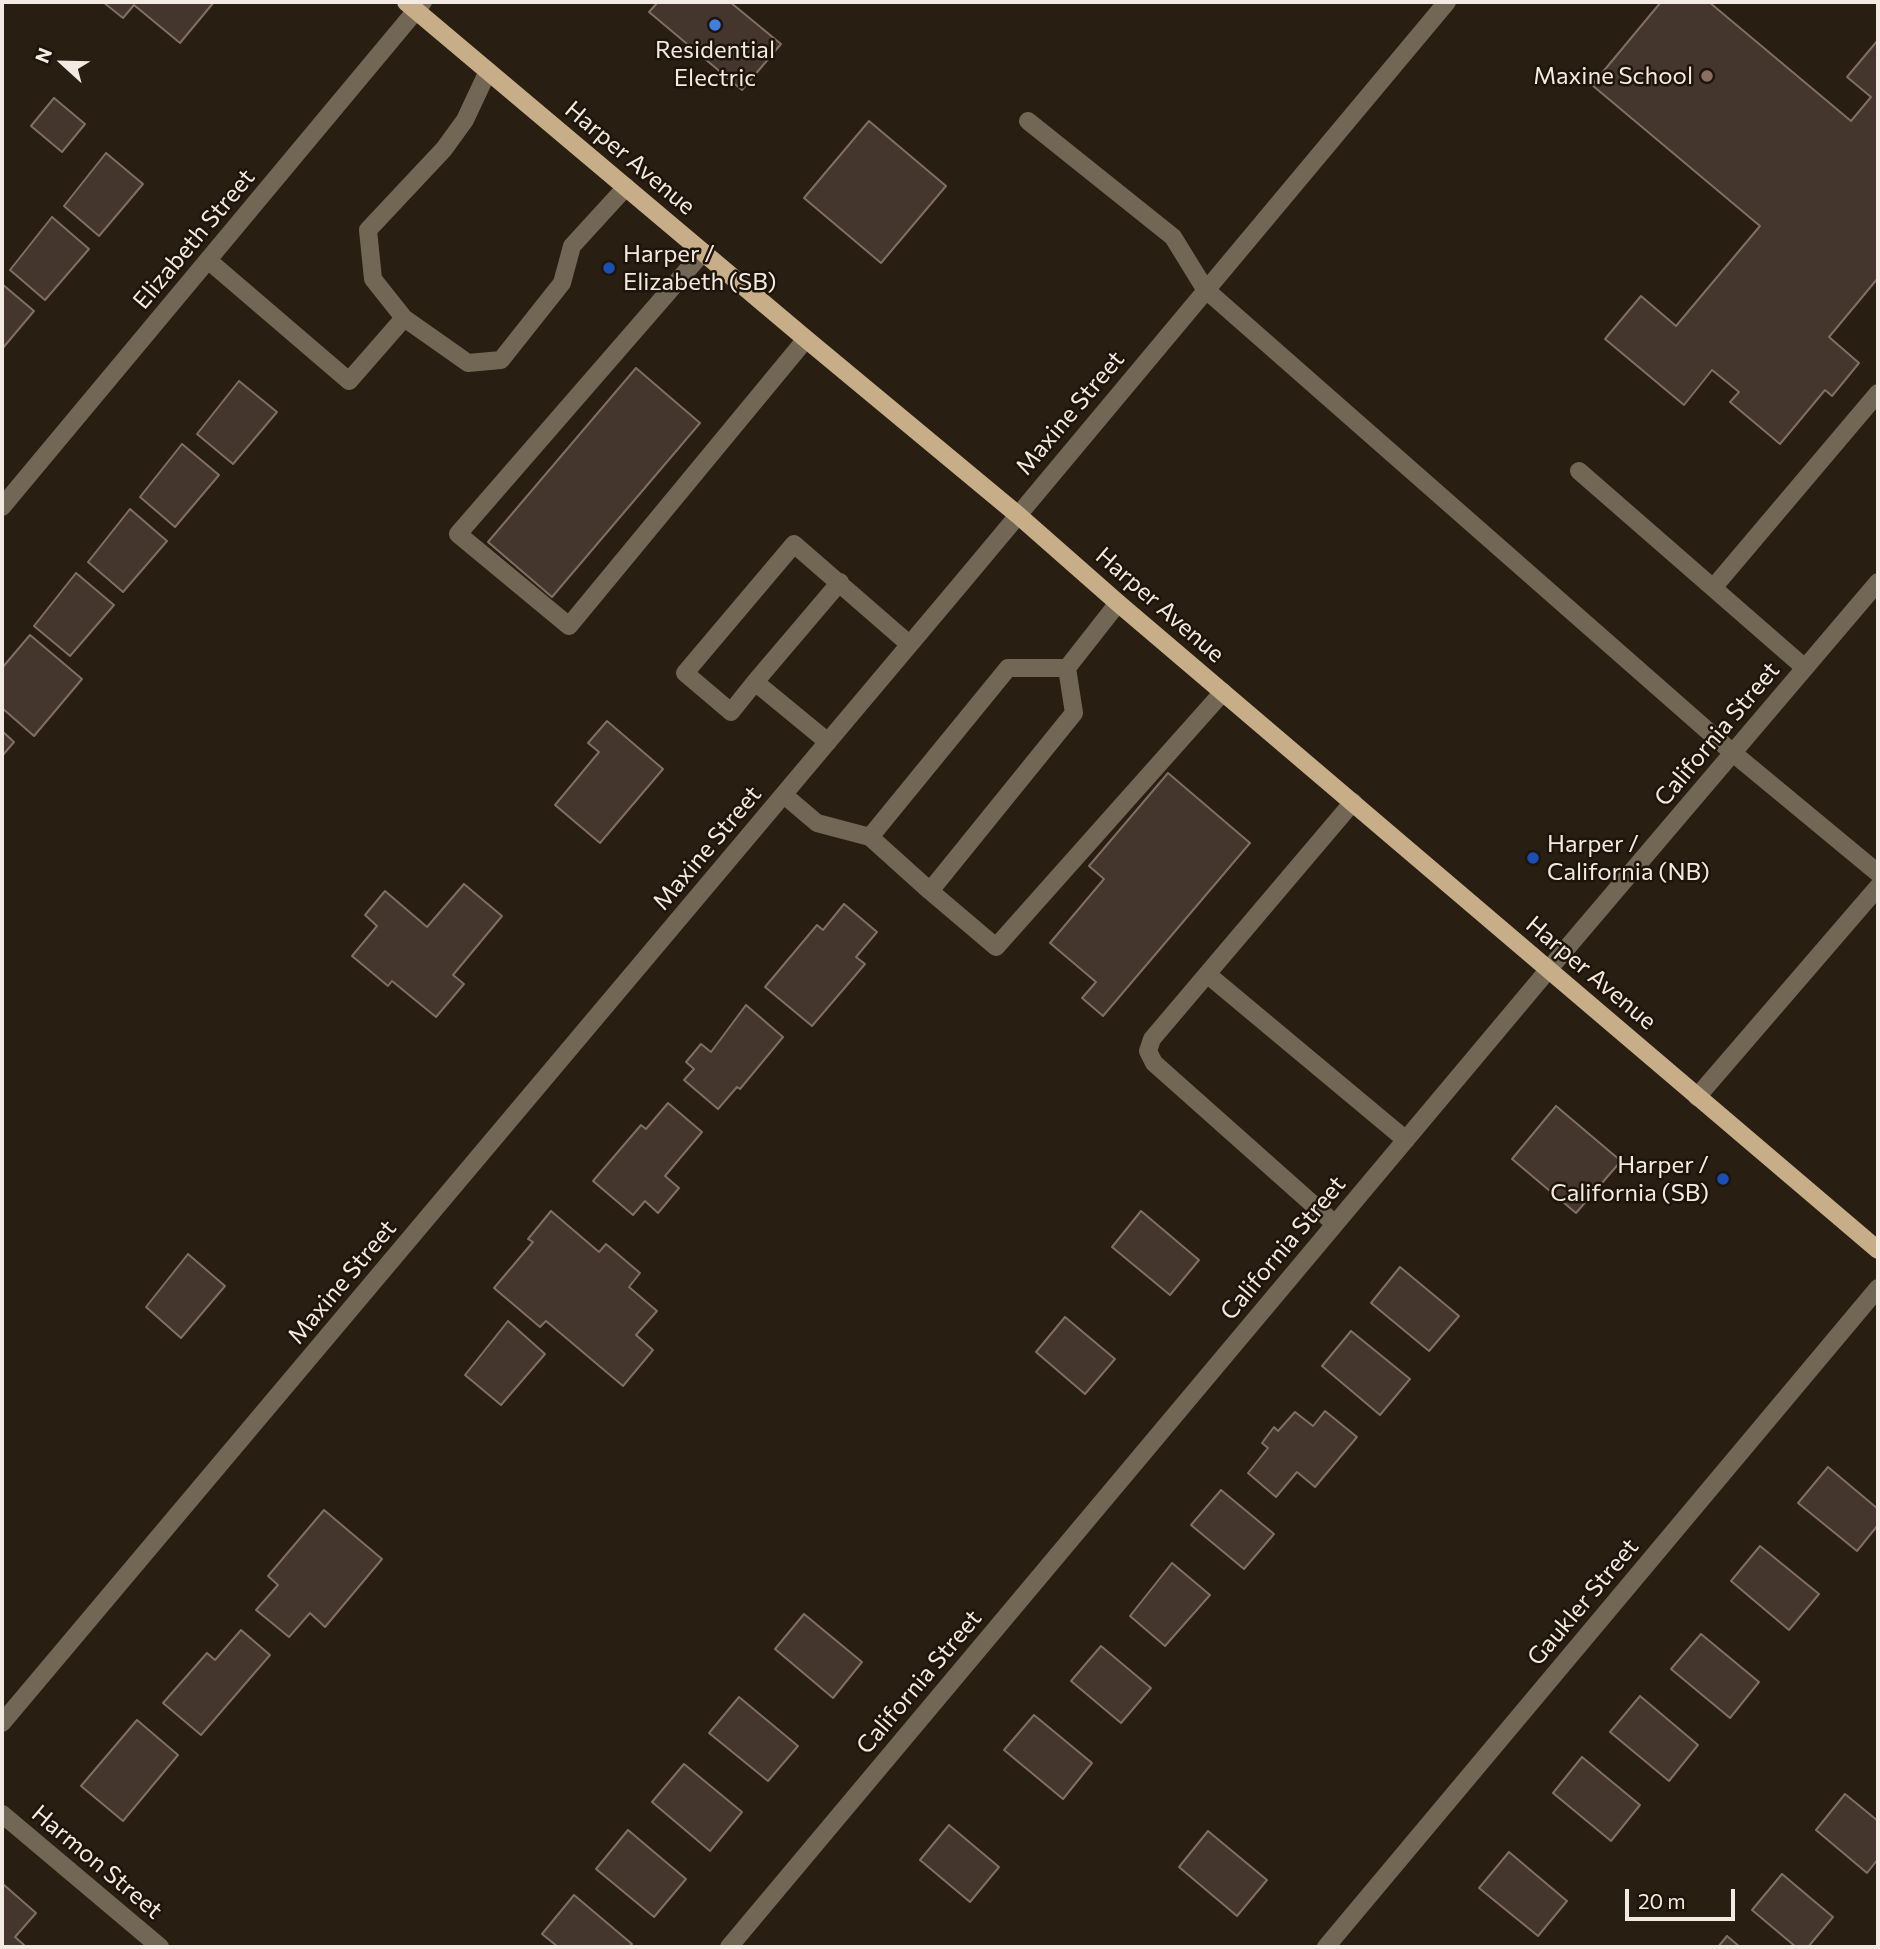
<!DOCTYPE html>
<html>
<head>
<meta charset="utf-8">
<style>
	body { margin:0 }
	#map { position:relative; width:1880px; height:1949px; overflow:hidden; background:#291e12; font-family:Commissioner,sans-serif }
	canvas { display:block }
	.frame { position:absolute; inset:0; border:4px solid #f3ebe3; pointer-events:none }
	.north { position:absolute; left:28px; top:28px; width:70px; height:70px; -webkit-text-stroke:5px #1f1409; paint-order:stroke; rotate:292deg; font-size:19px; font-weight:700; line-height:28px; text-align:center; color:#f3ebe3 }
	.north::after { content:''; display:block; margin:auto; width:24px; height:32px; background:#f3ebe3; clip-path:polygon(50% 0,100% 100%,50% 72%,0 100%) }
	.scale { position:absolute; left:1625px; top:1889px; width:110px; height:32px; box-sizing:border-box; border:4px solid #f3ebe3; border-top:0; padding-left:9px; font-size:21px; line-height:24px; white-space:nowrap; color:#f3ebe3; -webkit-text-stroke:5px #1f1409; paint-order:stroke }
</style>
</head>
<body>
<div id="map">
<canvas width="1880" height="1949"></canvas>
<div class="frame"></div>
<div class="north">N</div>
<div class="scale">20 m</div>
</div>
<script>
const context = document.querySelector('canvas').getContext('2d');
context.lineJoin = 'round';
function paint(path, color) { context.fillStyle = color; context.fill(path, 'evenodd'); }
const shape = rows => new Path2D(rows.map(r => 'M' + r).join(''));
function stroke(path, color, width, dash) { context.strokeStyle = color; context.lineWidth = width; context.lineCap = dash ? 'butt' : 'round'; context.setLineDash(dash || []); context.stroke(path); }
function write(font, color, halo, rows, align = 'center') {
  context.font = font + ' Commissioner,sans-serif'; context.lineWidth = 5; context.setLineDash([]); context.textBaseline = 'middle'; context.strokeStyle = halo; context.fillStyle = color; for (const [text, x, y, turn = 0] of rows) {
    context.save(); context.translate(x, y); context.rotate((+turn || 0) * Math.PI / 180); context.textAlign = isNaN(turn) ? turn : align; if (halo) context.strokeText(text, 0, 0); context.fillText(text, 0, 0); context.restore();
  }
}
const building = shape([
	[103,2,214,2,180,43,134,5,123,18,103,2],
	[658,2,730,2,781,44,742,90,649,12,658,2],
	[1661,2,1709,2,1851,121,1871,97,1847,77,1878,40,1878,278,1829,337,1859,363,1832,396,1825,390,1780,444,1730,402,1739,392,1712,370,1684,405,1605,339,1641,296,1676,326,1760,226,1592,85,1661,2],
	[54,98,85,124,62,152,31,126,54,98],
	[869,121,946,186,881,263,804,198,869,121],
	[106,153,143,184,99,236,64,206,106,153],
	[52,217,89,249,45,300,10,270,52,217],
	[2,284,34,311,2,349,2,284],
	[636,368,700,423,552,597,488,542,636,368],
	[239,381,277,412,233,464,197,434,239,381],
	[182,444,219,475,175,527,140,497,182,444],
	[130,509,167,541,123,592,88,562,130,509],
	[76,573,114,605,70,656,34,626,76,573],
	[30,635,82,679,34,736,2,708,2,668,30,635],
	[607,721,663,769,600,843,555,805,599,752,588,743,607,721],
	[2,731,14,742,2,756,2,731],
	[1168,773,1250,843,1103,1016,1082,998,1096,982,1050,943,1104,879,1089,866,1168,773],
	[464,884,502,916,453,975,464,984,436,1017,392,981,388,986,352,956,377,926,365,915,385,891,427,927,464,884],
	[844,904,877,932,856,957,865,964,812,1026,765,987,817,925,823,930,844,904],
	[746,1005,783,1037,740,1089,737,1087,718,1109,684,1080,694,1069,686,1062,701,1044,711,1052,746,1005],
	[668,1103,702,1132,665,1176,679,1188,658,1213,645,1201,633,1215,593,1181,641,1125,646,1129,668,1103],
	[1556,1106,1621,1161,1576,1213,1512,1159,1556,1106],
	[551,1211,599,1252,606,1244,640,1273,629,1287,657,1311,636,1335,653,1350,623,1386,546,1321,540,1327,494,1288,533,1242,528,1239,551,1211],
	[1141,1211,1199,1260,1170,1295,1112,1247,1141,1211],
	[188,1254,225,1286,181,1338,146,1307,188,1254],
	[1400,1267,1459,1316,1429,1351,1371,1303,1400,1267],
	[1065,1317,1115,1359,1085,1394,1036,1352,1065,1317],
	[508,1321,545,1354,501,1405,465,1375,508,1321],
	[1351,1331,1410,1379,1380,1415,1322,1366,1351,1331],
	[1325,1411,1357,1437,1315,1487,1297,1472,1276,1497,1248,1473,1268,1448,1262,1443,1274,1427,1278,1431,1295,1412,1313,1426,1325,1411],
	[1828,1467,1878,1509,1878,1525,1857,1551,1798,1503,1828,1467],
	[1221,1490,1274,1534,1244,1569,1191,1525,1221,1490],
	[324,1510,382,1559,325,1627,310,1613,289,1637,256,1610,278,1585,268,1576,324,1510],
	[1760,1546,1819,1594,1789,1630,1731,1581,1760,1546],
	[1172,1563,1210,1595,1165,1646,1130,1616,1172,1563],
	[804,1614,862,1662,833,1698,775,1649,804,1614],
	[241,1630,270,1655,201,1735,163,1703,207,1653,215,1660,241,1630],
	[1701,1634,1759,1682,1730,1718,1671,1669,1701,1634],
	[1101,1646,1151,1688,1121,1723,1071,1681,1101,1646],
	[1640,1696,1698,1745,1669,1781,1610,1732,1640,1696],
	[739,1697,798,1746,768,1781,709,1733,739,1697],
	[1034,1715,1092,1763,1063,1799,1004,1750,1034,1715],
	[137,1720,178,1755,123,1821,81,1786,137,1720],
	[1582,1757,1640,1805,1611,1841,1553,1793,1582,1757],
	[684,1764,742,1812,710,1851,652,1802,684,1764],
	[1845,1794,1878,1821,1878,1859,1867,1873,1816,1830,1845,1794],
	[949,1825,999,1867,970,1902,920,1860,949,1825],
	[628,1830,686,1879,654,1917,596,1869,628,1830],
	[1208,1831,1267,1880,1237,1916,1179,1867,1208,1831],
	[1509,1852,1567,1901,1538,1936,1479,1888,1509,1852],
	[1782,1874,1833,1917,1808,1947,1796,1947,1752,1910,1782,1874],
	[4,1885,36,1913,15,1937,24,1945,22,1947,2,1947,2,1887,4,1885],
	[574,1895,632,1944,628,1947,558,1947,542,1934,574,1895],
	[1727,1936,1740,1947,1718,1947,1727,1936]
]);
paint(building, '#44352d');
stroke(building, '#806e65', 2);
stroke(shape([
	[488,71,465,120,444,149,368,230,373,279,404,318,468,363,501,360,562,283,572,246,626,187],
	[1028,121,1173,237,1205,289,1733,753,1878,873],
	[703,252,458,534,569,626,806,339],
	[209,261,349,381,404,318],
	[1579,471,1805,668],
	[2,507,423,2],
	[1713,588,1878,393],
	[1067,668,1008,668,870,837,930,891,1074,713,1067,668,1118,603],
	[755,682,840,582],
	[828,742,755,682,731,712,685,673,794,544,909,644],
	[784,795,817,823,870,837],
	[930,891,996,947,1223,692],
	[1207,974,1406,1140],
	[1697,1097,1878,887],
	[1335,1224,1154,1063,1148,1051,1152,1039,1353,802],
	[2,1723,959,586,1447,2],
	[2,1814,160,1947],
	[729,1947,1549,969,1878,582],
	[1326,1947,1878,1288]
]), '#726654', 18);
stroke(shape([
	[406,2,806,339,1018,515,1118,603,1878,1250]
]), '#c7ad88', 18);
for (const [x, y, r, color] of [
	[715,25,7,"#3f7fe0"],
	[1707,76,7,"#8d6e63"],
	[609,268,7,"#1a4fb4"],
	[1533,858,7,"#1a4fb4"],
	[1723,1179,7,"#1a4fb4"]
]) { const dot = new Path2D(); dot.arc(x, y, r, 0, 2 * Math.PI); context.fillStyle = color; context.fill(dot); stroke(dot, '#1f1409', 2.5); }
write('24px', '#f3ebe3', '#1f1409', [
	["Residential",715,50,"center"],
	["Electric",715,78,"center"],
	["Maxine School",1693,76],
	["Harper /",623,254,"left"],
	["Elizabeth (SB)",623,282,"left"],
	["Harper /",1547,844,"left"],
	["California (NB)",1547,872,"left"],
	["Harper /",1709,1165],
	["California (SB)",1709,1193]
], 'right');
write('24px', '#f3ebe3', '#1f1409', [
	["Harper Avenue",630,158,40],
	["Elizabeth Street",194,239,-50],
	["Maxine Street",1070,413,-50],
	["Harper Avenue",1160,605,41],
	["California Street",1717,734,-50],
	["Maxine Street",707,848,-50],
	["Harper Avenue",1591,973,40],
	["California Street",1283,1248,-50],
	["Maxine Street",342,1282,-50],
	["Gaukler Street",1583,1602,-50],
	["California Street",919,1682,-50],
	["Harmon Street",97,1862,40]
]);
</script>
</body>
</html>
